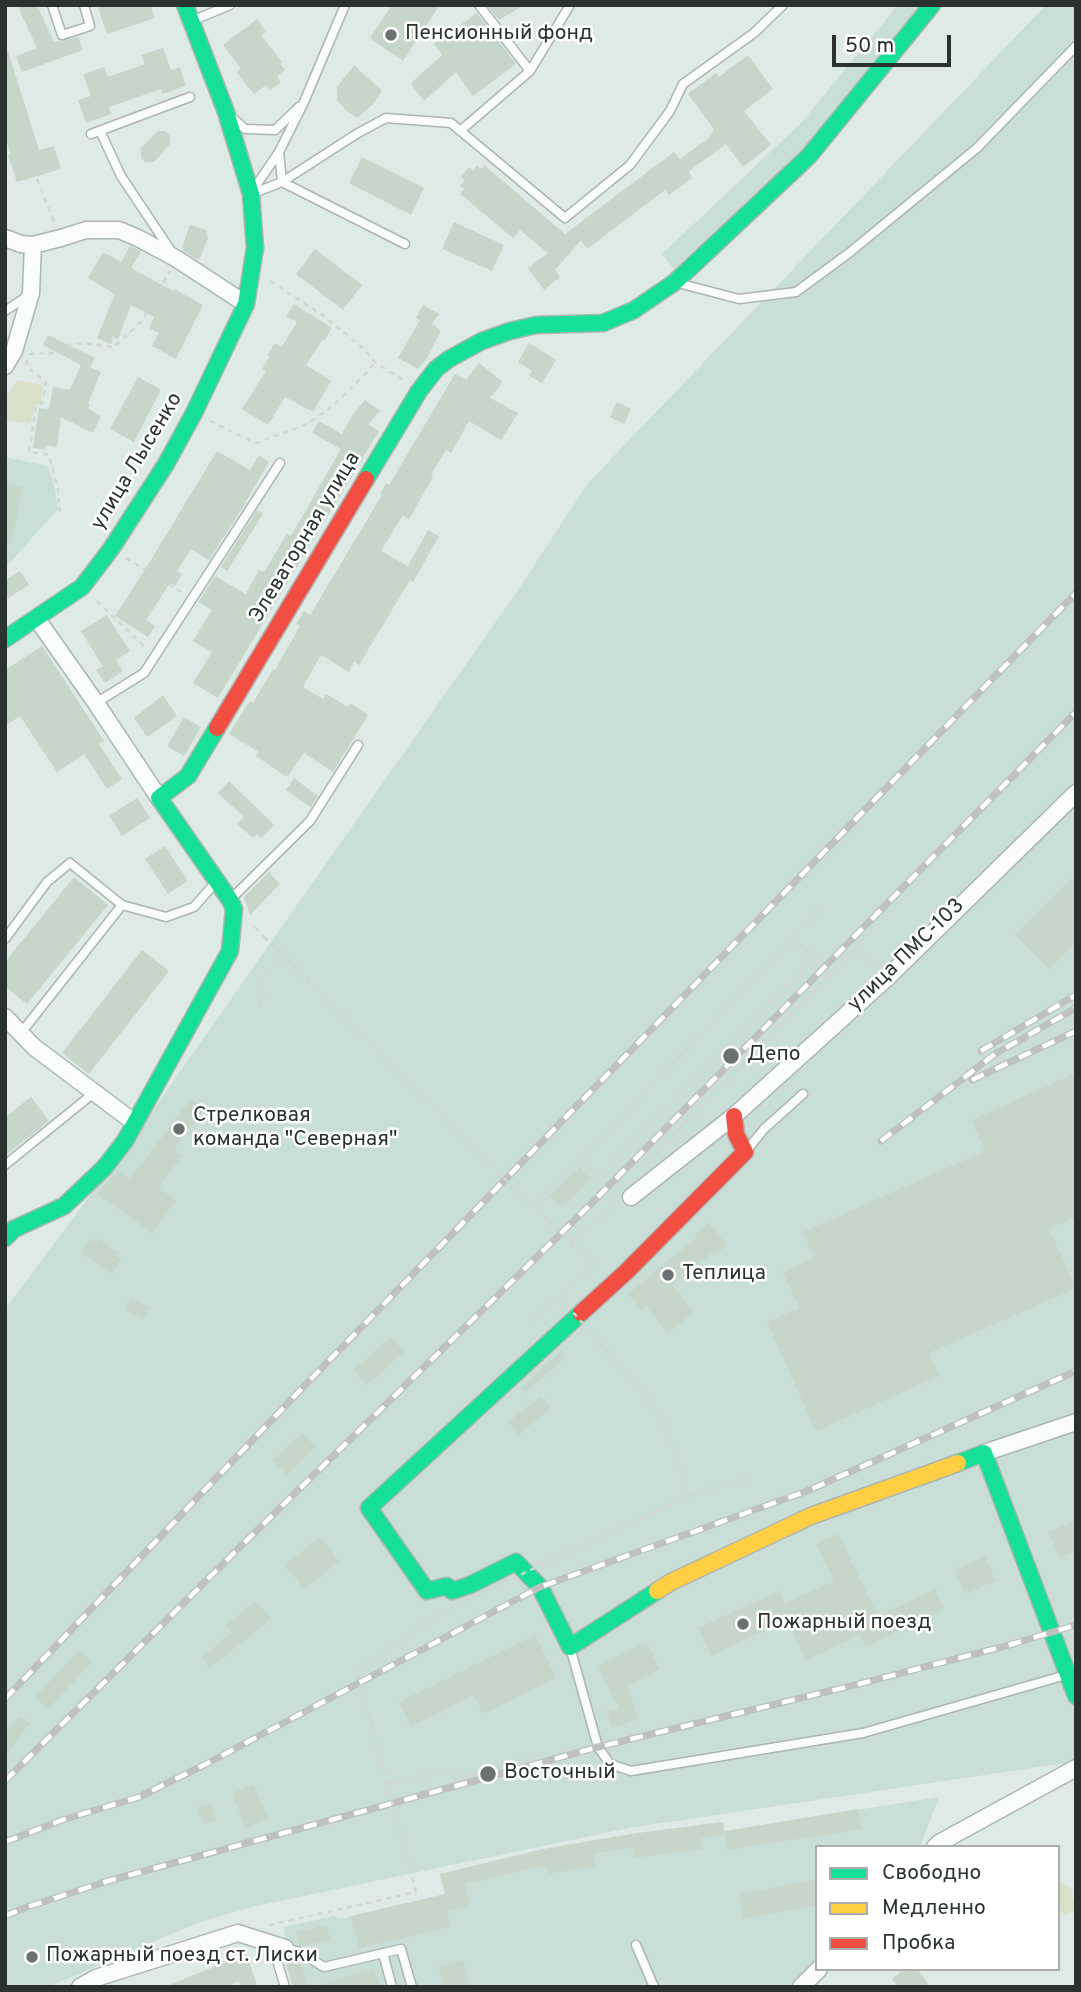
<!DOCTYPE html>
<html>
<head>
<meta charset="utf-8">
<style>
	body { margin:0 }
	#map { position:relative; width:1081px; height:1992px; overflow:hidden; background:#deeae6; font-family:Overpass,sans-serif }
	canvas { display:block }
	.frame { position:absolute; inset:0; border:7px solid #2a3230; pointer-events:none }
	.legend { position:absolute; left:815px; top:1845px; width:245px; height:126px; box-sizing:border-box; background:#fff; border:2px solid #aaadac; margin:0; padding:9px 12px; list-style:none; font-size:21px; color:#2a3230 }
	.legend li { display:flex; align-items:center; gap:14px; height:35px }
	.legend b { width:35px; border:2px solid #aaadac }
	.scale { position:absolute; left:832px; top:35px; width:119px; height:32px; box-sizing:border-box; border:4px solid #2a3230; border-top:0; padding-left:9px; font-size:21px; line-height:24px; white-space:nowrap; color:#2a3230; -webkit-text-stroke:5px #fff; paint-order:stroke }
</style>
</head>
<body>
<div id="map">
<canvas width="1081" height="1992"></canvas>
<div class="frame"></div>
<ul class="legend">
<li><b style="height:9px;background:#16e098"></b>Свободно</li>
<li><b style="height:9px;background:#ffcf43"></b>Медленно</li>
<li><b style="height:9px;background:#f24e42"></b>Пробка</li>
</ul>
<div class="scale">50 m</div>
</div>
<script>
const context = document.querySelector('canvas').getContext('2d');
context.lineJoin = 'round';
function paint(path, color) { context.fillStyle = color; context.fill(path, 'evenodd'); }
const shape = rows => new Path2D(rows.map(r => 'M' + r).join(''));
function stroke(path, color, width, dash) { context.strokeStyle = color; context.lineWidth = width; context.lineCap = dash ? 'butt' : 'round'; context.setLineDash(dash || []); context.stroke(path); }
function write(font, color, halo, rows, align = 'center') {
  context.font = font + ' Overpass,sans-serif'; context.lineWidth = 5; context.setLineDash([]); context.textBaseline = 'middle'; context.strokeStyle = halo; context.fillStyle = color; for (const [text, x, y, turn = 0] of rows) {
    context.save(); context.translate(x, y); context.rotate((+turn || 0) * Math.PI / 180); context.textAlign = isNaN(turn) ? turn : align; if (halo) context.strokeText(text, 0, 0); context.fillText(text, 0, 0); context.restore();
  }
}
paint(shape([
	[898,5,920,5,815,138,674,269,662,254,801,123],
	[1046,5,1076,5,1076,1763,1052,1765,629,1828,256,1906,200,1922,48,1987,5,1987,5,1309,139,1130,516,593,588,483],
	[5,457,48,466,55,489,58,509,5,568],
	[939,1797,920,1847,817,1847,817,1962,793,1987,293,1987,286,1965,284,1927,333,1916,340,1919,443,1895,445,1894,440,1874,543,1849,631,1834,723,1822,724,1831]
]), '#caded8');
paint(shape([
	[17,380,43,385,41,402,34,406,31,424,5,420,5,397],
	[1058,1880,1071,1888,1076,1912,1064,1915,1058,1906]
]), '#d8e0ca');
paint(shape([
	[17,5,37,5,54,42,78,37,83,50,22,72,16,56,37,48],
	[97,5,150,5,155,18,107,34],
	[392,5,440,5,403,61,370,38],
	[487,5,524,5,499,20],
	[477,13,516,64,473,96,456,72,424,101,412,86,412,82,442,55,434,44],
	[257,19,266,32,261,35,282,62,280,63,285,70,277,76,281,82,270,91,266,85,254,94,236,72,241,69,223,45],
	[163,48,171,70,180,67,186,86,162,94,161,89,109,107,111,114,86,123,78,100,91,96,83,74,104,67,108,77,145,64,141,55],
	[5,51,8,51,39,150,54,146,61,169,17,182,8,155,11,154,5,137],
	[748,55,773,89,744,111,771,145,743,167,726,144,689,171,692,178,669,195,665,190,587,249,581,240,555,270,560,277,544,290,528,268,548,253,520,230,513,238,460,194,464,189,460,186,465,180,461,177,469,167,473,170,477,165,481,169,484,165,565,234,674,152,680,159,709,138,714,129,688,94,716,73,719,77],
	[354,65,382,91,374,103,358,118,348,112,337,100,337,87],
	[158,131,165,131,170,136,170,144,154,162,145,162,141,158,141,148],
	[362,157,424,188,411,215,349,183],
	[454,222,504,245,492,271,442,249],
	[190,225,206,230,208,238,200,258,196,259,184,251,182,247],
	[130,246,141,251,131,268,173,291,174,289,203,305,176,359,152,346,159,333,149,328,154,317,131,305,118,339,113,337,111,344,97,338,115,294,88,278,103,252,121,262],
	[315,249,362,285,343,310,296,274],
	[294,304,332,328,324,341,322,340,306,365,331,381,313,412,285,397,268,425,242,409,266,371,262,369,270,356,267,355,275,343,282,347,297,322,286,316],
	[423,305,439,314,432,324,441,331,426,360,418,369,398,358,420,320,416,318],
	[48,335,95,358,90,367,101,372,88,403,90,404,88,409,101,416,93,433,61,417,57,447,46,445,45,450,33,448,39,408,49,409,53,387,70,390,81,365,43,345],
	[529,343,556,360,542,383,529,376,532,371,518,362],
	[479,363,503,382,490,398,518,413,501,440,469,421,451,453,446,450,431,475,433,477,409,519,403,515,381,551,408,566,428,530,439,536,413,582,410,580,359,665,354,662,349,672,321,655,303,687,323,699,326,694,348,707,350,703,368,715,333,772,304,753,287,777,256,756,259,752,229,734,250,701,253,703,273,669,275,670,300,626,296,624,304,611,310,615,382,495,380,494,386,483,389,485,455,374,466,380],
	[138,377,161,390,134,442,110,429],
	[365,400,380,411,368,425,379,431,218,698,193,683,212,652,193,641,212,610,198,602,215,576,246,594,259,570,264,572,287,534,291,536,341,449,312,433,319,421,342,434,353,414],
	[617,402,631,409,624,424,610,417],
	[217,451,250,470,259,455,269,462,245,503,246,503,209,560,191,549,177,571,182,574,175,586,170,583,146,620,155,626,148,637,115,616,149,563],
	[5,483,23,487,11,544,5,543],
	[257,510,263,514,227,571,221,567],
	[20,571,29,585,5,600,5,580],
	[107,615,130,651,116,660,123,671,105,683,96,670,103,666,81,631],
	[42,646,104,741,99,744,122,779,107,789,84,754,57,772,20,716,5,726,5,670],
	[163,695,177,716,147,737,134,718],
	[184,717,201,727,184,756,167,746],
	[294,778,318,796,311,807,286,790],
	[229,781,274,825,262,838,257,834,253,838,237,824,244,817,218,793],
	[137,798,150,818,122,836,109,816],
	[165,846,188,881,168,894,145,859],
	[269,872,280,884,250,915,244,897],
	[1076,875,1076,943,1049,969,1015,935],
	[74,877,108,905,27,1004,5,987,5,962],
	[142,950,169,971,89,1074,62,1053],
	[1076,1073,1076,1217,1049,1229,1076,1288,929,1353,939,1376,816,1431,767,1322,799,1308,783,1272,814,1258,803,1232,985,1151,972,1120],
	[31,1097,49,1121,5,1156,5,1117],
	[191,1099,204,1109,174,1149,182,1156,158,1188,176,1200,153,1233,97,1194,119,1171,130,1179],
	[580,1167,591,1179,561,1208,550,1196],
	[709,1223,727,1245,714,1256,712,1253,672,1285,694,1312,668,1333,646,1306,641,1310,628,1294,697,1237,695,1234],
	[90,1239,96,1243,98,1239,119,1253,116,1256,121,1259,112,1274,81,1253],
	[130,1298,149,1307,144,1319,125,1310],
	[391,1337,404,1352,367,1385,354,1370],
	[561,1351,566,1357,525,1393,521,1388],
	[541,1396,551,1408,518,1435,508,1422],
	[302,1433,316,1447,287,1475,273,1460],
	[1076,1521,1076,1551,1059,1558,1048,1531],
	[838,1534,878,1616,935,1589,944,1609,866,1647,860,1635,806,1660,787,1620,711,1656,698,1628,779,1591,785,1603,834,1581,816,1544],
	[320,1537,339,1561,304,1589,285,1565],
	[985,1556,996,1581,965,1594,955,1570],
	[255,1601,271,1619,210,1668,202,1657,232,1632,226,1626],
	[535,1635,556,1678,483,1714,474,1695,411,1727,399,1702],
	[646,1642,660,1669,627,1686,638,1719,613,1728,607,1712,619,1708,598,1666],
	[79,1650,92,1662,50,1707,45,1707,35,1697],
	[19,1716,30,1723,5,1757,5,1735],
	[254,1784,268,1819,246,1828,232,1793],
	[211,1803,216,1821,203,1824,198,1807],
	[858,1809,862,1829,728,1850,725,1831],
	[723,1822,724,1834,700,1839,702,1849,634,1858,633,1847,594,1854,596,1866,548,1874,546,1865,465,1884,470,1906,447,1912,451,1927,359,1948,351,1916,445,1894,440,1874,544,1849,631,1834],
	[817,1879,817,1905,744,1919,739,1894],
	[327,1925,330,1940,303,1946,299,1945,296,1932],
	[246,1954,258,1987,241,1987,239,1981,225,1987,164,1987],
	[463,1960,470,1987,444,1987,439,1967],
	[300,1961,308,1987,293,1987,286,1965],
	[374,1968,380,1987,324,1987,324,1984],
	[904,1969,917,1969,931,1987,898,1987,892,1979]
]), '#c7d6cb');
const lane = shape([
	[52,5,62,35,90,26,84,5],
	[194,20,230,5],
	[530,71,570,5],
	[234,119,245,129,275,130,299,107],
	[100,131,121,176,173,254],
	[460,131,530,71,479,5],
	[91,134,190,97],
	[279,152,282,182,405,244],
	[253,190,279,152,304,102,345,5],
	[254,193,282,182,358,133,386,118,451,123,565,218,630,165,670,111,683,84,754,33,783,5],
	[678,283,739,299,796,292,849,253,977,148,1076,46],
	[5,311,29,295],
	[96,703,144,673,280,463],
	[232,898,310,821,358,745],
	[5,939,47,882,70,863,122,905],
	[21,1033,122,905,166,917,194,907,215,883],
	[747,1150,764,1129,803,1094],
	[5,1165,95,1092],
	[570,1647,598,1747,610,1764,631,1771,863,1733,1066,1675],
	[272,1944,285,1987],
	[636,1945,654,1987],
	[285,1948,300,1952,324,1967,401,1949,412,1987],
	[383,1953,392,1987]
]);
const street = shape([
	[5,238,21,244,33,245,61,238,86,230,119,230,138,238,177,259,246,304],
	[5,366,14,351,31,293,33,245],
	[37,619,96,703,159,798],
	[5,1017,34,1047,135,1123],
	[631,1197,734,1116,889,976,1076,793],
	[984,1453,1076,1422],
	[935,1847,939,1843,1076,1768],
	[80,1987,96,1978,238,1933,285,1948],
	[801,1987,819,1969]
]);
const fast = shape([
	[366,479,419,391,436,369,449,359,482,341,510,331,536,325,603,323,634,310,675,282,809,156,932,5],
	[5,639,82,587,111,549,166,464,194,413,246,304,255,248,251,194,226,112,185,5],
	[5,1238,14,1229,64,1206,104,1168,125,1141,230,951,234,909,230,900,159,798,188,776,217,728],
	[581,1313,369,1508,427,1591,447,1586,452,1591,470,1585,516,1562,540,1587,570,1647,657,1591],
	[958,1463,984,1453,1076,1696]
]);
const slow = shape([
	[657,1591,671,1582,811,1516,958,1463]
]);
const jam = shape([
	[217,728,366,479],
	[581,1313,626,1272,745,1152,736,1134,734,1116]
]);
stroke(lane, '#acb5b2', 11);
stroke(street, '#acb5b2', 19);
stroke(fast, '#acb5b2', 19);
stroke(slow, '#acb5b2', 19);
stroke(jam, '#acb5b2', 19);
stroke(shape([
	[37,179,55,224],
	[270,281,325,317,363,348,375,362,404,381],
	[29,354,54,353,68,345,83,343,114,347,142,321,170,271],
	[27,360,27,367,46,382,42,403,36,406,29,452,49,455,58,490,60,513],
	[210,421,256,443,305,425,333,406,367,372,375,362],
	[126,558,183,593],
	[97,601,145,647],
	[255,927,264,937],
	[259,1005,266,994,258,982,283,956],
	[581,1160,597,1177,815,959,793,939],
	[643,1165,857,948,878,967],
	[548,1221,532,1206,581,1160,822,907],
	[571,1242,611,1208,614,1205,609,1200,616,1193],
	[532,1320,566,1291],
	[689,1495,753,1478],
	[388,1783,451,1771,454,1779,529,1758],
	[269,1925,416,1892]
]), '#d1d5d3', 2.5, [5, 5]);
stroke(lane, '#fafcfb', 8);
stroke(street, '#fafcfb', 16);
stroke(fast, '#16e098', 16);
stroke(slow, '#ffcf43', 16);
stroke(jam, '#f24e42', 16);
const rail = shape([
	[981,1051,1076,995],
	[972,1080,1076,1031],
	[881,1141,995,1054,1076,1008],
	[5,1699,310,1380,1076,593],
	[5,1781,242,1545,590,1205,1076,712],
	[5,1842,62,1820,139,1797,206,1764,540,1587,807,1491,1076,1371],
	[5,1916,24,1908,108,1881,598,1747,863,1683,1009,1645,1076,1625]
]);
stroke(rail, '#bec1c0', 7);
stroke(rail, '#fff', 4.5, [13]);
stroke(shape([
	[264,937,532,1206],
	[548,1221,594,1263,566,1291],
	[416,1892,357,1671,444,1611,689,1495,662,1416,560,1297]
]), '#d1d5d3', 2.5, [5, 5]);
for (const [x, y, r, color] of [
	[391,35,7,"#697270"],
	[731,1056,9,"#697270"],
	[179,1129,7,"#697270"],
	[668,1275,7,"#697270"],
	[743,1624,7,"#697270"],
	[488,1774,9,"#697270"],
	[32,1957,7,"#697270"]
]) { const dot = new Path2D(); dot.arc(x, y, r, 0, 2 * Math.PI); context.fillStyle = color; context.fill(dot); stroke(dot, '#fff', 2.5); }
write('21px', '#2a3230', '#fff', [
	["Пенсионный фонд",405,35],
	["Депо",747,1056],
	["Стрелковая",193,1117],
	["команда \"Северная\"",193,1141],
	["Теплица",682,1275],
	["Пожарный поезд",757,1624],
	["Восточный",504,1774],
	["Пожарный поезд ст. Лиски",46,1957]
], 'left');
write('21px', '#2a3230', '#fff', [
	["улица Лысенко",138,462,-59],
	["Элеваторная улица",306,538,-59],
	["улица ПМС-103",907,956,-44]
]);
</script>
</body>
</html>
